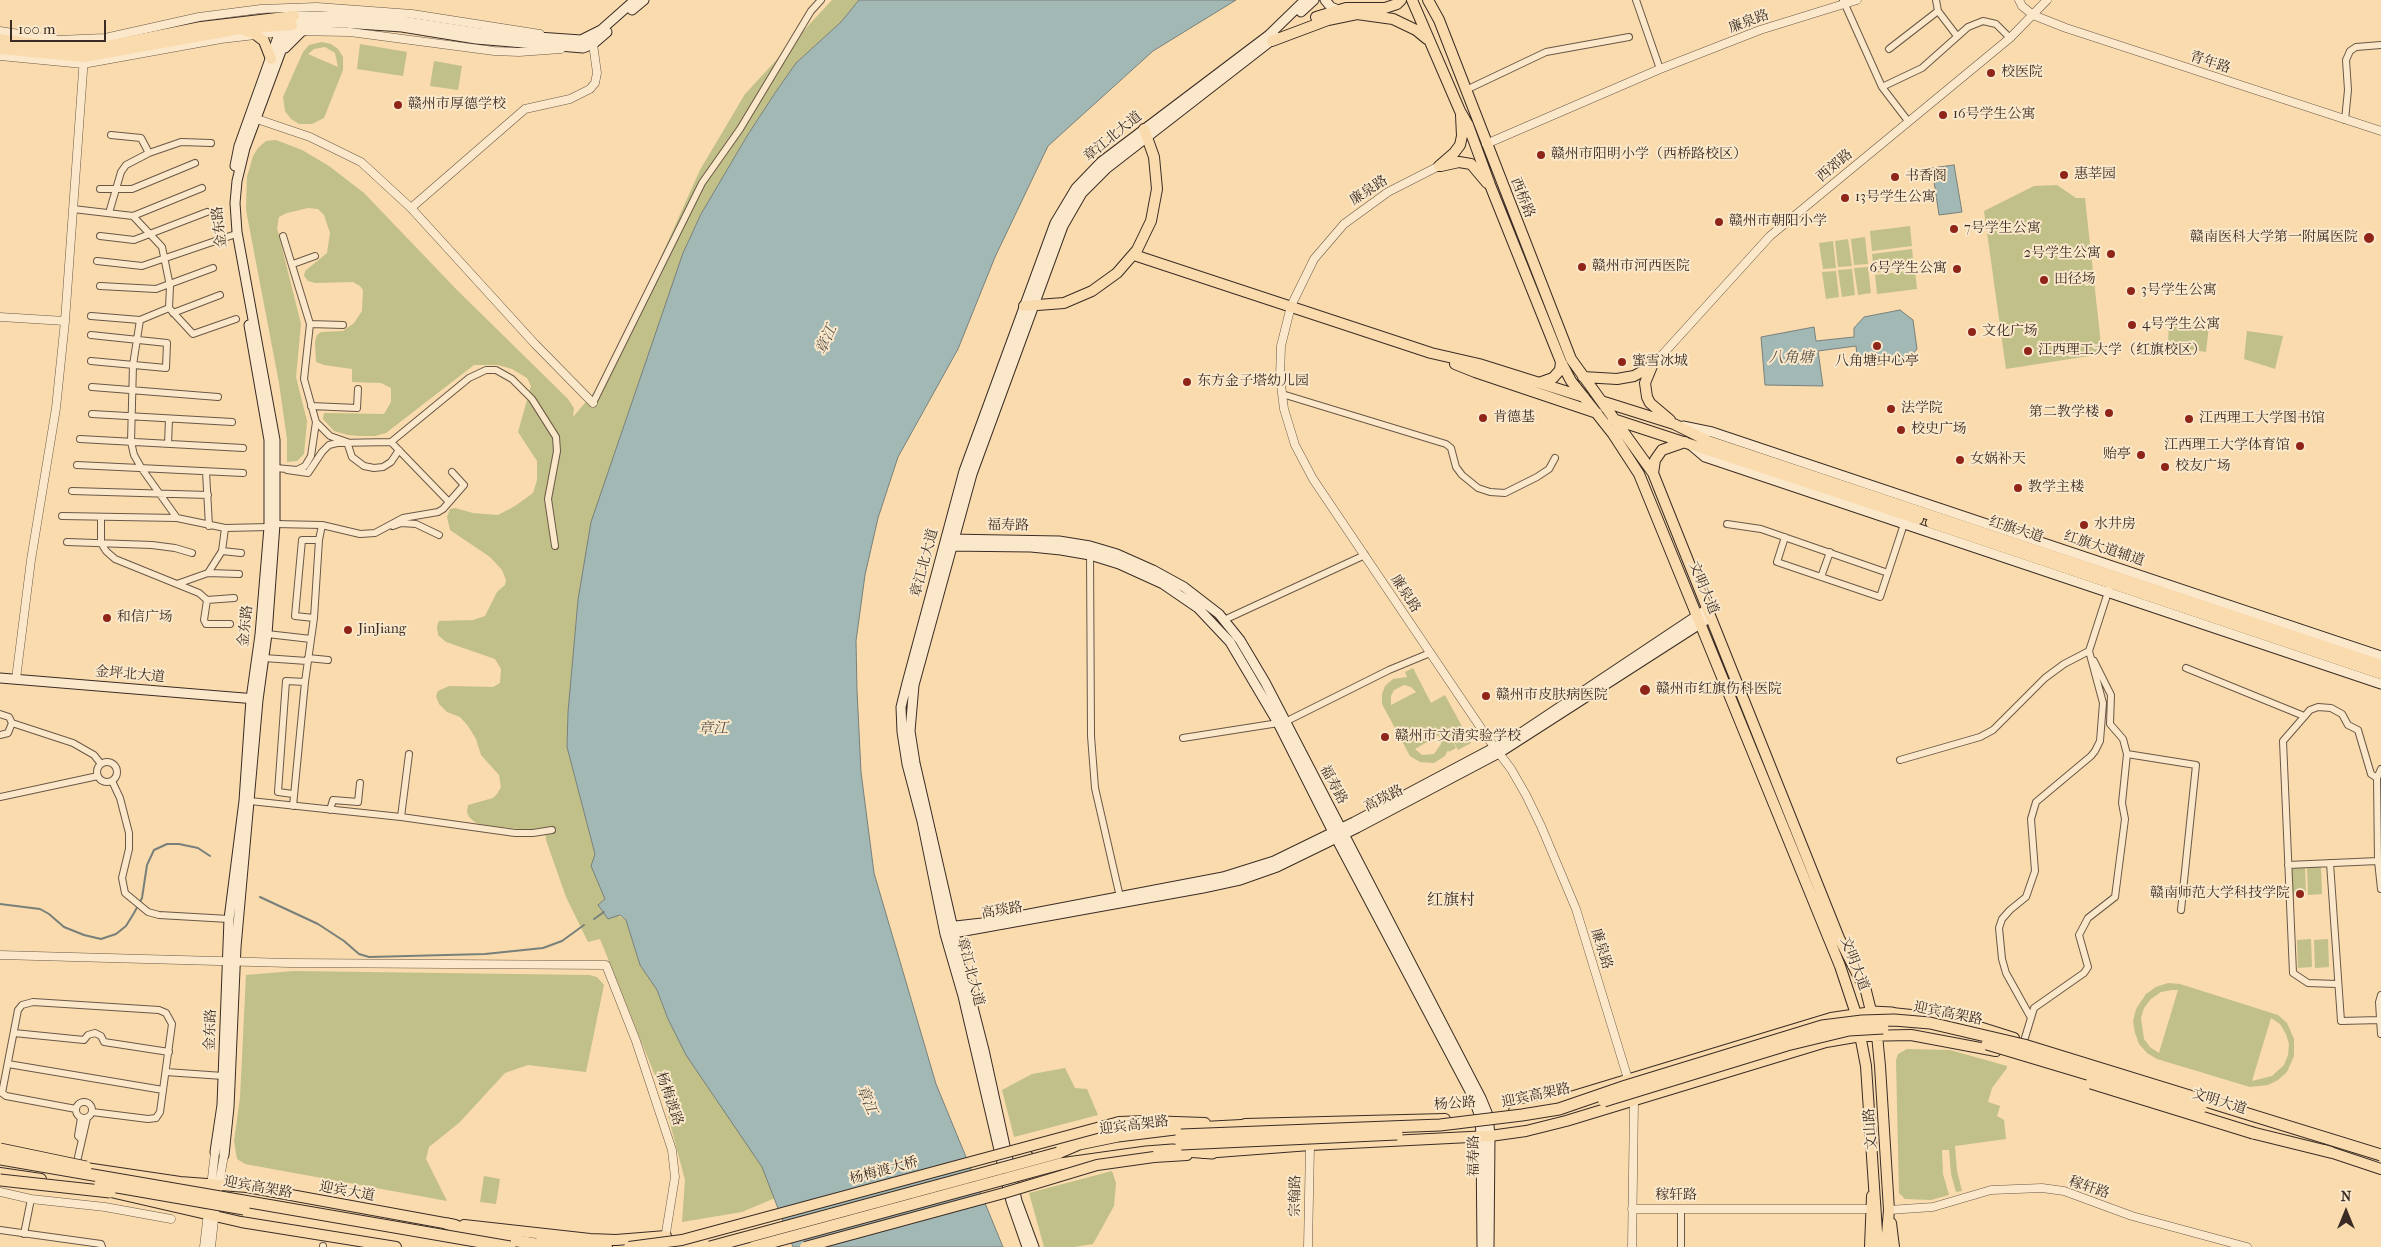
<!DOCTYPE html>
<html>
<head>
<meta charset="utf-8">
<style>
	body { margin:0 }
	#map { position:relative; width:2381px; height:1247px; overflow:hidden; background:#f9dbad; font-family:"IM FELL French Canon",serif }
	canvas { display:block }
	.north { position:absolute; left:2321px; top:1187px; width:50px; height:50px; -webkit-text-stroke:4px #fbe8ca; paint-order:stroke; rotate:0deg; font-size:14px; font-weight:700; line-height:20px; text-align:center; color:#3a2c25 }
	.north::after { content:''; display:block; margin:auto; width:18px; height:22px; background:#3a2c25; clip-path:polygon(50% 0,100% 100%,50% 72%,0 100%) }
	.scale { position:absolute; left:10px; top:20px; width:96px; height:22px; box-sizing:border-box; border:2px solid #3a2c25; border-top:0; padding-left:6px; font-size:15px; line-height:18px; white-space:nowrap; color:#3a2c25; -webkit-text-stroke:4px #fbe8ca; paint-order:stroke }
</style>
</head>
<body>
<div id="map">
<canvas width="2381" height="1247"></canvas>
<div class="north">N</div>
<div class="scale">100 m</div>
</div>
<script>
const context = document.querySelector('canvas').getContext('2d');
context.lineJoin = 'round';
function paint(path, color) { context.fillStyle = color; context.fill(path, 'evenodd'); }
const shape = rows => new Path2D(rows.map(r => 'M' + r).join(''));
function stroke(path, color, width, dash) { context.strokeStyle = color; context.lineWidth = width; context.lineCap = dash ? 'butt' : 'round'; context.setLineDash(dash || []); context.stroke(path); }
function write(font, color, halo, rows, align = 'center') {
  context.font = font + ' "IM FELL French Canon","Noto Serif SC",serif'; context.lineWidth = 4; context.setLineDash([]); context.textBaseline = 'middle'; context.strokeStyle = halo; context.fillStyle = color; for (const [text, x, y, turn = 0] of rows) {
    context.save(); context.translate(x, y); context.rotate((+turn || 0) * Math.PI / 180); context.textAlign = isNaN(turn) ? turn : align; if (halo) context.strokeText(text, 0, 0); context.fillText(text, 0, 0); context.restore();
  }
}
paint(shape([
	[832,0,859,0,841,22,796,63,775,93,747,136,701,214,683,253,578,600,568,712,567,747,595,854,591,866,606,899,598,905,626,920,640,965,657,990,668,1019,762,1167,775,1198,742,1212,682,1222,685,1180,662,1093,600,939,588,942,566,897,546,840,545,829,529,830,491,826,476,823,469,817,467,812,468,805,493,798,497,794,501,787,499,775,481,755,476,739,468,726,460,717,447,712,439,704,436,696,438,691,449,686,493,687,500,683,501,669,495,659,446,642,438,635,437,626,439,621,473,620,485,616,497,592,505,585,506,580,502,570,490,557,450,530,447,517,450,509,455,508,473,513,498,515,515,506,533,493,537,480,537,461,518,432,531,386,527,378,512,369,498,365,474,365,386,433,375,436,360,436,348,435,334,431,323,419,324,413,384,414,391,402,391,388,381,383,352,382,352,369,324,365,316,362,315,342,317,335,321,332,343,331,354,323,362,311,363,290,360,286,353,282,315,283,308,281,304,276,305,271,327,253,330,233,324,215,318,209,308,208,287,213,279,217,277,228,301,324,296,377,307,421,304,454,297,461,287,462,287,439,279,383,246,210,247,177,253,156,258,148,266,141,276,140,302,150,329,166,364,193,457,290,568,399,574,408,573,417,607,377,700,170,745,94],
	[322,42,331,44,338,49,343,57,343,70,324,118,312,124,299,124,291,119,285,111,283,97,303,52,309,45],
	[325,47,335,53,338,67,308,54,314,49],
	[360,44,407,52,403,76,357,69],
	[434,61,462,66,458,90,430,86],
	[2057,185,2076,198,2085,198,2102,354,2006,369,1984,211,2034,186],
	[1910,226,1912,246,1872,251,1870,231],
	[1865,237,1868,264,1854,265,1851,239],
	[1848,239,1852,266,1838,267,1835,241],
	[1833,241,1836,268,1823,269,1819,243],
	[1912,249,1914,268,1874,273,1872,254],
	[1868,267,1871,293,1858,295,1854,268],
	[1852,269,1855,295,1842,297,1838,270],
	[1915,270,1917,289,1877,294,1875,275],
	[1836,271,1839,297,1826,299,1822,272],
	[2169,321,2209,326,2206,352,2168,346],
	[2247,331,2283,336,2275,369,2244,359],
	[1413,668,1431,703,1445,695,1471,743,1458,750,1444,725,1456,748,1449,752,1448,750,1445,756,1434,763,1420,762,1410,756,1382,704,1382,694,1385,686,1393,679,1407,677,1405,672],
	[1404,685,1411,687,1416,692,1391,705,1391,696,1394,690],
	[1439,735,1441,744,1434,754,1422,755,1415,749],
	[2321,866,2322,894,2308,895,2307,867],
	[2305,867,2306,895,2293,896,2291,868],
	[2311,939,2312,967,2298,968,2297,940],
	[2328,939,2329,967,2315,968,2314,940],
	[293,971,589,975,597,977,604,985,586,1072,528,1065,505,1073,459,1123,429,1147,426,1159,447,1201,245,1164,237,1159,234,1141,240,1098,246,975],
	[2168,983,2180,984,2278,1015,2287,1023,2294,1039,2294,1056,2287,1072,2278,1080,2268,1085,2250,1087,2157,1059,2147,1053,2139,1044,2135,1033,2133,1021,2136,1009,2146,994,2156,987],
	[2172,990,2178,990,2159,1053,2150,1047,2144,1039,2141,1018,2144,1008,2151,999,2161,992],
	[2271,1018,2280,1024,2286,1034,2289,1044,2288,1055,2284,1065,2272,1076,2252,1081],
	[1907,1049,1950,1050,2007,1066,2007,1068,1992,1088,1988,1102,2000,1106,1997,1116,2004,1120,2006,1139,1955,1146,1957,1171,1962,1191,1956,1192,1951,1174,1949,1150,1942,1150,1943,1174,1949,1195,1931,1200,1905,1199,1899,1193,1896,1060,1898,1054],
	[1065,1068,1075,1088,1087,1089,1098,1115,1014,1137,1002,1090,1032,1074],
	[1112,1171,1116,1183,1114,1206,1093,1244,1074,1247,1044,1247,1029,1193],
	[484,1176,500,1179,496,1204,480,1202]
]), '#c0c088');
const water = shape([
	[859,0,1236,0,1153,51,1048,146,995,257,958,349,898,457,878,518,865,575,856,641,857,690,861,772,874,873,936,1084,1003,1247,793,1247,762,1167,686,1055,668,1019,657,990,640,965,626,920,620,915,608,919,598,905,605,899,591,866,595,854,567,747,568,712,578,600,591,522,683,253,701,214,747,136,775,93,796,63,841,22,859,0],
	[1954,165,1962,212,1939,215,1932,168,1954,165],
	[1900,310,1913,320,1917,349,1908,360,1872,365,1857,356,1856,346,1818,351,1823,386,1765,385,1761,337,1814,327,1816,341,1854,337,1854,328,1864,317,1900,310]
]);
paint(water, '#a2b8b5');
stroke(water, '#78807b', 1);
stroke(shape([
	[260,897,318,924,344,941,359,954,369,957,485,954,543,948,562,941,584,925],
	[0,904,40,909,49,914,64,927,84,935,101,939,116,934,126,926,134,913,142,898,147,865,154,850,167,844,179,844,198,848,210,856],
	[594,919,604,912]
]), '#78807b', 2);
const minor = shape([
	[1636,0,1660,69],
	[1843,0,1882,87,1908,121],
	[1936,0,1938,11,1957,36],
	[1889,49,1938,11],
	[1882,87,1922,68,1968,27,1983,21,1996,24,2010,38],
	[1466,90,1546,52,1629,37],
	[2345,120,2348,90,2346,60,2350,51,2356,47,2381,45],
	[111,135,141,138,149,153],
	[100,189,132,189,195,163],
	[73,209,133,216,202,188],
	[109,213,121,172,126,165,149,153,181,142,211,143],
	[100,236,134,240,207,212],
	[97,261,142,266,233,235],
	[293,264,315,256],
	[100,286,156,289,213,268],
	[169,308,193,334,236,319],
	[173,313,220,295],
	[91,316,140,320,169,308,170,286,162,247,133,216],
	[140,320,133,365,131,442,134,455,142,469,177,518,225,528,269,527],
	[310,324,343,325],
	[91,361,166,368,167,343,91,335],
	[92,387,218,397],
	[1282,394,1446,444,1451,448,1456,467,1462,475,1478,488,1490,492,1505,493,1537,477,1549,469,1555,458],
	[593,403,702,183,740,129,811,11,821,0],
	[311,406,357,408,358,389],
	[92,414,232,422],
	[316,422,330,436,347,442,352,457,364,466,374,468,383,467,391,462,399,450],
	[80,439,243,448],
	[391,442,448,501],
	[168,444,169,419],
	[77,465,243,473],
	[276,468,297,470,305,466,311,456,316,422,304,379,310,324,283,236],
	[287,470,308,473,322,452,329,445,337,443,391,442,469,378,486,370,496,370,512,379,532,399,556,437,557,451,548,499,555,546],
	[206,472,209,526],
	[72,491,208,495],
	[62,516,177,518],
	[101,518,101,543,106,551,115,559,199,593,207,600,204,620,206,624,230,624],
	[275,524,322,525,360,534,375,533,403,518,438,512,443,509,464,485,452,472],
	[1727,524,1761,529,1888,573],
	[393,526,401,523,416,524,439,535],
	[1785,537,1777,562,1880,597,1905,521],
	[67,542,152,545,175,548,192,553],
	[222,551,241,553],
	[1090,551,1091,736,1095,788,1120,897],
	[208,573,239,574],
	[1821,577,1830,552],
	[177,584,208,573,222,551,225,528],
	[207,600,234,598],
	[314,618,295,616,302,540,319,540],
	[1224,620,1365,555],
	[267,634,311,639],
	[264,658,307,661],
	[308,658,328,660],
	[2186,668,2304,716],
	[0,714,9,717,12,723,8,733,0,735],
	[12,723,73,743,94,755,101,764],
	[1183,738,1285,722,1389,670,1430,653],
	[2127,754,2196,765,2181,910],
	[1900,760,1980,737,1993,730,2045,678,2064,664,2089,651],
	'97 772a10 10 0 1 1 20 0a10 10 0 1 1-20 0Z',
	[2381,769,2377,778,2378,861,2381,889],
	[112,781,120,798,129,833,129,849,122,878,125,893,148,912,159,915,229,919],
	[293,794,278,792,286,681,305,682],
	[0,797,98,776],
	[250,801,401,817,515,833,533,833,552,830],
	[293,806,305,682,314,618,319,540,322,525],
	[330,810,333,800,358,802,360,783],
	[401,817,409,754],
	[2330,863,2341,1021,2380,1020],
	[2288,865,2378,861],
	[2337,984,2308,983,2293,973,2283,741,2310,710,2318,707,2331,708,2342,714,2348,725,2358,730,2371,774,2377,778],
	[2381,995,2379,1002,2381,1034],
	[2030,1016,2006,973,2002,959,1999,928,2002,919,2010,910,2026,897,2035,871,2031,819,2036,802,2091,756,2095,751,2100,741,2103,703,2089,651,2109,589],
	[14,1033,84,1040,88,1035,95,1033,101,1036,104,1042,169,1052],
	[2024,1041,2034,1008,2084,973,2088,967,2079,935,2088,918,2115,897,2125,819,2122,803,2127,754,2123,739,2110,724,2111,695,2094,661],
	[8,1064,163,1090],
	[166,1072,223,1076],
	'76 1110a8 8 0 1 1 16 0a8 8 0 1 1-16 0Z',
	[76,1109,6,1096,2,1093,18,1010,22,1005,33,1002,159,1010,166,1013,172,1024,160,1112,156,1118,148,1119,92,1112],
	[81,1139,78,1136,81,1118],
	[76,1166,87,1118],
	[1681,1209,1681,1247],
	[0,1230,101,1244,102,1247],
	[24,1234,31,1199],
	[323,1247,323,1246]
]);
const tertiary = shape([
	[2019,0,2022,6,2033,15,2066,28,2381,131],
	[0,31,58,40,105,38,199,17,261,9,317,7,412,14,540,34],
	[0,56,83,64,221,39,289,31,350,32,494,51,519,52,561,49],
	[251,117,310,137,361,162,411,208,535,344,593,403],
	[1486,144,1660,69,1760,30,1857,0],
	[1439,166,1388,192,1344,224,1314,259,1291,306,1281,346,1280,377,1284,409,1295,445,1313,479,1487,737,1511,769,1526,795,1541,826,1576,909,1628,1079],
	[411,208,525,109,570,99,590,89,595,83,597,73,593,44],
	[0,317,65,321],
	[1652,366,1770,236,2010,38,2047,0],
	[16,679,31,560,56,408,65,321,84,57],
	[0,955,289,963,606,965,636,1041,672,1150,675,1177,665,1239],
	[218,1190,224,1155],
	[0,1192,31,1199,105,1207,171,1219],
	[1632,1209,1870,1209],
	[1889,1210,1933,1207,1991,1190,2042,1188,2064,1191,2132,1216,2247,1247],
	[204,1247,215,1152],
	[211,1247,215,1211],
	[1308,1247,1310,1145],
	[1632,1247,1634,1101]
]);
const secondary = shape([
	[1325,0,1331,7,1343,12],
	[632,10,644,0],
	[1301,12,1314,0],
	[292,25,343,23,402,27,476,39,583,48,593,44,607,32],
	[285,48,301,32,314,26],
	[235,166,239,146,284,20],
	[1683,426,1712,432,2381,656],
	[1692,446,1705,457,2381,684],
	[949,539,1059,541,1090,546,1117,554,1153,570,1184,587,1219,614,1240,640,1265,682,1481,1098,1488,1115,1490,1136,1489,1247],
	[947,546,1031,547,1061,550,1090,555,1119,564,1163,584,1198,608,1230,642,1278,723,1336,838,1473,1097,1480,1117,1481,1137,1482,1247],
	[0,678,256,699],
	[947,927,982,923,1223,877,1274,861,1354,822,1518,735,1707,609],
	[948,934,1203,888,1240,880,1277,867,1357,828,1499,753,1706,620],
	[215,1152,222,1105,229,919,244,801,251,699,260,635,269,527,269,440,249,325],
	[224,1155,229,1107,236,947,258,700,267,634,275,524,275,440,237,232,235,203,237,181,245,148,294,16,343,16,402,21,480,33,581,40,601,30,635,0],
	[1027,1247,1011,1201,963,996,945,934,922,821,907,764,902,732,901,707,907,683,964,471,1055,223,1076,188,1101,162,1269,35,1305,0],
	[1034,1247,1017,1201,984,1050,954,933,915,763,910,731,914,685,972,474,1063,226,1082,193,1106,169,1276,37]
]);
const primary = shape([
	[1412,0,1460,111,1468,125,1490,185,1561,362,1571,381,1613,434,1639,474,1840,966,1856,1014,1866,1066,1878,1247],
	[1428,0,1439,20,1571,359,1653,473,1839,938,1866,991,1877,1035,1880,1066,1889,1210,1886,1247],
	[1316,17,1346,8,1385,8,1397,4,1401,0],
	[243,30,255,34,264,41,271,59],
	[0,39,57,47,102,47,201,27,294,16],
	[1272,41,1328,20,1357,14,1393,19,1416,30,1427,39],
	[0,49,84,57,240,29,292,25],
	[1439,166,1454,153,1460,145,1462,136,1461,115],
	[1441,166,1459,162,1471,164,1487,183],
	[1134,255,1431,353,1479,364,1584,397],
	[1024,306,1064,303,1092,291,1117,273,1137,250,1151,221,1157,189,1154,157,1144,129],
	[1455,364,1475,372,1597,413],
	[1652,366,1645,383,1647,397,1650,403,1670,420],
	[1583,377,1617,379,1634,376,1652,366],
	[1539,383,1553,378,1560,370,1561,362],
	[1601,401,1674,424,1708,441,2381,665],
	[1613,419,1918,519],
	[1653,473,1655,460,1662,450,1685,442],
	[1931,523,2381,674],
	[1892,1013,1930,1017,1976,1026,2014,1038],
	[1514,1111,1554,1102,1831,1018,1872,1012],
	[1146,1121,1205,1123],
	[1245,1124,1445,1119],
	[1036,1149,1112,1130,1154,1126],
	[2324,1150,2381,1169],
	[1204,1153,1310,1145,1490,1136,1526,1131,1566,1121,1826,1042,1861,1036,1911,1035,1996,1051],
	[1154,1157,1187,1155],
	[79,1167,180,1182,247,1187,455,1225],
	[0,1173,41,1179],
	[102,1190,241,1222,396,1247],
	[1891,1223,1894,1247],
	[464,1225,590,1239,616,1240,666,1236],
	[541,1240,607,1247],
	[1870,1247,1872,1196]
]);
const trunk = shape([
	[1872,1012,1892,1013],
	[2253,1133,2330,1152],
	[1058,1153,1079,1144,1118,1136,1175,1129,1251,1125],
	[1060,1164,1146,1152,1172,1150,1212,1153],
	[448,1224,494,1237,553,1247]
]);
stroke(minor, '#6a5847', 8);
stroke(tertiary, '#6a5847', 9);
stroke(secondary, '#3a2c25', 11);
stroke(primary, '#3a2c25', 12);
stroke(trunk, '#3a2c25', 13);
stroke(minor, '#fbe8ca', 6);
stroke(tertiary, '#fbe8ca', 8);
stroke(secondary, '#fbe8ca', 9);
stroke(primary, '#f9dbad', 10);
stroke(trunk, '#f9dbad', 11);
const primaryBridge = shape([
	[629,1247,682,1240,1119,1122,1146,1121],
	[805,1247,1004,1193,1097,1165,1154,1157]
]);
const trunkBridge = shape([
	[1987,1044,2201,1108],
	[2091,1083,2253,1133],
	[1604,1101,1787,1045,1849,1030,1883,1028],
	[1181,1135,1440,1125,1522,1115,1559,1109,1626,1086,1822,1026,1862,1021,1894,1020,1930,1023,2024,1045,2381,1155],
	[1181,1144,1397,1134],
	[0,1149,86,1167],
	[0,1159,510,1247],
	[0,1180,110,1192],
	[100,1184,244,1209],
	[710,1247,1058,1153],
	[754,1247,1060,1164]
]);
stroke(primaryBridge, '#3a2c25', 12, []);
stroke(trunkBridge, '#3a2c25', 13, []);
stroke(primaryBridge, '#f9dbad', 10);
stroke(trunkBridge, '#f9dbad', 11);
for (const [x, y, r, color] of [
	[1991,73,5,"#8f2418"],
	[398,105,5,"#8f2418"],
	[1943,115,5,"#8f2418"],
	[1541,155,5,"#8f2418"],
	[2064,175,5,"#8f2418"],
	[1895,177,5,"#8f2418"],
	[1845,198,5,"#8f2418"],
	[1719,222,5,"#8f2418"],
	[1954,229,5,"#8f2418"],
	[2369,238,6,"#8f2418"],
	[2111,254,5,"#8f2418"],
	[1582,267,5,"#8f2418"],
	[1957,269,5,"#8f2418"],
	[2044,280,5,"#8f2418"],
	[2131,291,5,"#8f2418"],
	[2132,325,5,"#8f2418"],
	[1972,332,5,"#8f2418"],
	[1877,346,5,"#8f2418"],
	[2028,351,5,"#8f2418"],
	[1622,362,5,"#8f2418"],
	[1187,382,5,"#8f2418"],
	[1891,409,5,"#8f2418"],
	[2109,413,5,"#8f2418"],
	[1483,418,5,"#8f2418"],
	[2189,419,5,"#8f2418"],
	[1901,430,5,"#8f2418"],
	[2300,446,5,"#8f2418"],
	[2141,455,5,"#8f2418"],
	[1960,460,5,"#8f2418"],
	[2165,467,5,"#8f2418"],
	[2018,488,5,"#8f2418"],
	[2084,525,5,"#8f2418"],
	[107,618,5,"#8f2418"],
	[348,630,5,"#8f2418"],
	[1645,690,6,"#8f2418"],
	[1486,696,5,"#8f2418"],
	[1385,737,5,"#8f2418"],
	[2300,894,5,"#8f2418"]
]) { const dot = new Path2D(); dot.arc(x, y, r, 0, 2 * Math.PI); context.fillStyle = color; context.fill(dot); stroke(dot, '#fbe8ca', 2); }
write('14px', '#3a2c25', '#fbe8ca', [
	["廉泉路",1749,22,-20],
	["青年路",2210,63,18],
	["章江北大道",1113,137,-39],
	["西郊路",1835,166,-40],
	["廉泉路",1369,191,-33],
	["西桥路",1522,198,68],
	["金东路",220,227,-96],
	["福寿路",1008,526,1],
	["红旗大道",2016,530,18],
	["红旗大道辅道",2104,549,18],
	["章江北大道",925,563,-75],
	["文明大道",1703,588,67],
	["廉泉路",1405,594,57],
	["金东路",246,626,-84],
	["金坪北大道",130,675,5],
	["福寿路",1333,785,62],
	["高琰路",1384,799,-27],
	["高琰路",1002,911,-10],
	["廉泉路",1601,949,73],
	["文明大道",1854,964,69],
	["章江北大道",970,972,75],
	["迎宾高架路",1948,1014,11],
	["金东路",211,1030,-88],
	["迎宾高架路",1536,1096,-12],
	["杨梅渡路",669,1099,71],
	["文明大道",2219,1102,17],
	["杨公路",1455,1104,-4],
	["迎宾高架路",1134,1126,-7],
	["文山路",1871,1129,-94],
	["福寿路",1475,1156,-90],
	["杨梅渡大桥",884,1171,-15],
	["迎宾高架路",258,1188,10],
	["稼轩路",2089,1188,19],
	["迎宾大道",347,1192,10],
	["宗翰路",1296,1196,-89],
	["稼轩路",1676,1196]
]);
write('14px', '#3a2c25', '#fbe8ca', [
	["校医院",2001,73],
	["赣州市厚德学校",408,105],
	["16号学生公寓",1953,115],
	["赣州市阳明小学（西桥路校区）",1551,155],
	["惠莘园",2074,175],
	["书香阁",1905,177],
	["13号学生公寓",1855,198],
	["赣州市朝阳小学",1729,222],
	["7号学生公寓",1964,229],
	["赣南医科大学第一附属医院",2358,238,"right"],
	["2号学生公寓",2101,254,"right"],
	["赣州市河西医院",1592,267],
	["6号学生公寓",1947,269,"right"],
	["田径场",2054,280],
	["3号学生公寓",2141,291],
	["4号学生公寓",2142,325],
	["文化广场",1982,332],
	["江西理工大学（红旗校区）",2038,351],
	["蜜雪冰城",1632,362],
	["八角塘中心亭",1877,362,"center"],
	["东方金子塔幼儿园",1197,382],
	["法学院",1901,409],
	["第二教学楼",2099,413,"right"],
	["肯德基",1493,418],
	["江西理工大学图书馆",2199,419],
	["校史广场",1911,430],
	["江西理工大学体育馆",2290,446,"right"],
	["贻亭",2131,455,"right"],
	["女娲补天",1970,460],
	["校友广场",2175,467],
	["教学主楼",2028,488],
	["水井房",2094,525],
	["和信广场",117,618],
	["JinJiang",358,630],
	["赣州市红旗伤科医院",1656,690],
	["赣州市皮肤病医院",1496,696],
	["赣州市文清实验学校",1395,737],
	["赣南师范大学科技学院",2290,894,"right"]
], 'left');
write('italic 15px', '#544f49', '#fbe8ca', [
	["章江",827,340,-65],
	["八角塘",1791,358],
	["章江",713,729],
	["章江",866,1100,67]
]);
write('16px', '#3a2c25', '#fbe8ca', [
	["红旗村",1451,901]
]);
</script>
</body>
</html>
